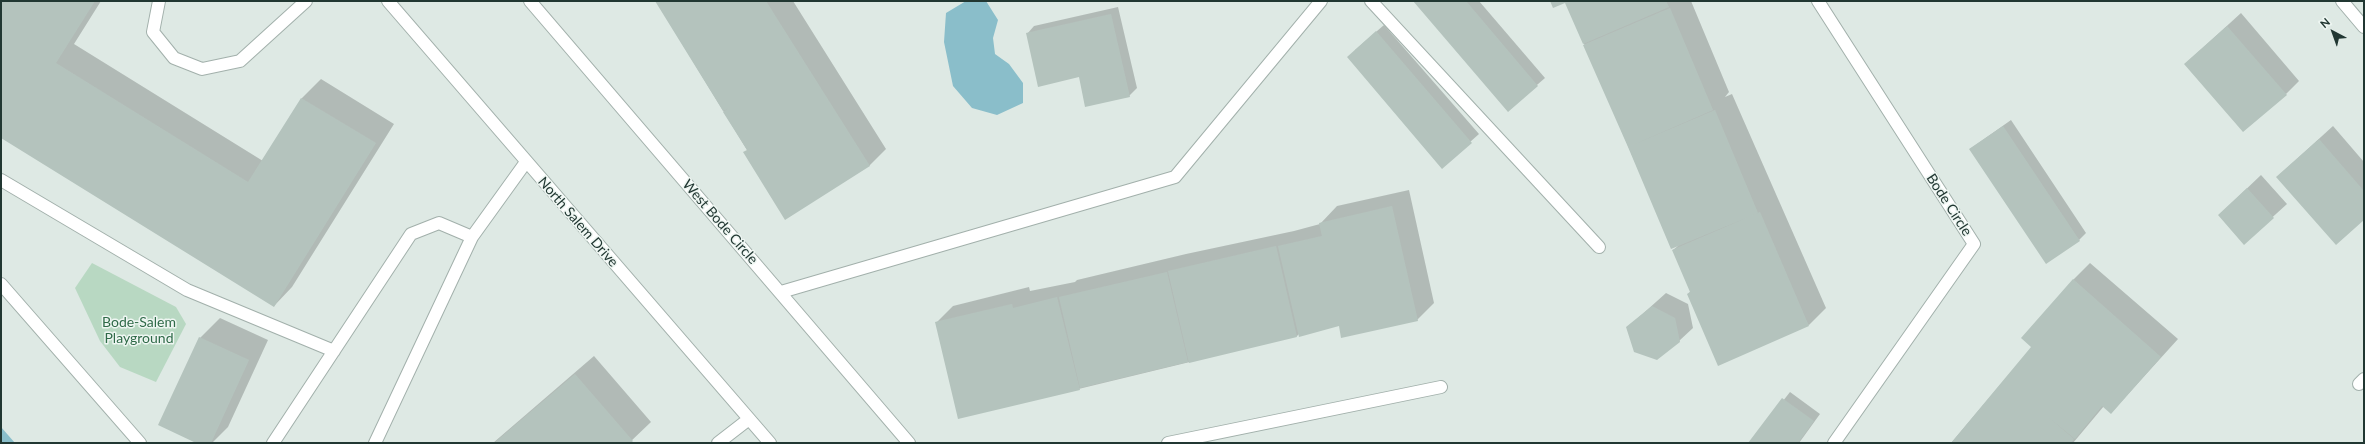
<!DOCTYPE html>
<html>
<head>
<meta charset="utf-8">
<style>
	body { margin:0 }
	#map { position:relative; width:2365px; height:444px; overflow:hidden; background:#dee9e4; font-family:Lato,sans-serif }
	canvas { display:block }
	.frame { position:absolute; inset:0; border:2px solid #213732; pointer-events:none }
	.north { position:absolute; left:2313px; top:12px; width:40px; height:40px; -webkit-text-stroke:3px #eef6f2; paint-order:stroke; rotate:319deg; font-size:11px; font-weight:700; line-height:16px; text-align:center; color:#213732 }
	.north::after { content:''; display:block; margin:auto; width:14px; height:18px; background:#213732; clip-path:polygon(50% 0,100% 100%,50% 72%,0 100%) }
</style>
</head>
<body>
<div id="map">
<canvas width="2365" height="444"></canvas>
<div class="frame"></div>
<div class="north">N</div>
</div>
<script>
const context = document.querySelector('canvas').getContext('2d');
context.lineJoin = 'round';
function paint(path, color) { context.fillStyle = color; context.fill(path, 'evenodd'); }
const shape = rows => new Path2D(rows.map(r => 'M' + r).join(''));
function stroke(path, color, width, dash) { context.strokeStyle = color; context.lineWidth = width; context.lineCap = dash ? 'butt' : 'round'; context.setLineDash(dash || []); context.stroke(path); }
function write(font, color, halo, rows, align = 'center') {
  context.font = font + ' Lato,sans-serif'; context.lineWidth = 3; context.setLineDash([]); context.textBaseline = 'middle'; context.strokeStyle = halo; context.fillStyle = color; for (const [text, x, y, turn = 0] of rows) {
    context.save(); context.translate(x, y); context.rotate((+turn || 0) * Math.PI / 180); context.textAlign = isNaN(turn) ? turn : align; if (halo) context.strokeText(text, 0, 0); context.fillText(text, 0, 0); context.restore();
  }
}
paint(shape([
	[92,263,176,307,186,324,156,382,120,367,100,341,75,288]
]), '#b8d8c2');
paint(shape([
	[966,1,986,1,998,20,993,38,995,54,1009,64,1023,83,1023,103,997,115,972,108,953,86,944,42,946,13],
	[1,427,15,443,1,443]
]), '#8abeca');
paint(shape([
	[1,1,101,1,74,44,263,161,302,98,321,79,394,124,292,287,274,306,1,136],
	[656,1,793,1,886,149,869,166,747,150],
	[1415,1,1479,1,1545,78,1508,110],
	[1551,1,1691,1,1729,92,1725,97,1732,94,1826,308,1809,325,1688,294,1691,291,1673,250,1679,245,1672,248,1566,2],
	[1118,7,1137,88,1129,96,1080,76,1027,34,1034,26],
	[2241,13,2299,81,2286,94,2185,64],
	[1384,25,1479,134,1442,167,1355,50],
	[2011,120,2086,233,2079,240,1970,149],
	[2333,126,2364,162,2364,219,2277,177],
	[2261,175,2287,204,2244,243,2219,215],
	[1409,190,1434,303,1417,320,1340,325,1299,334,1297,336,959,418,936,323,953,306,1029,287,1030,291,1075,282,1077,280,1186,254,1294,231,1320,224,1337,206],
	[2090,263,2178,339,2111,413,2104,406,2073,443,1951,443,2033,346,2073,280],
	[1666,293,1688,304,1693,328,1679,341,1628,327],
	[220,318,268,340,228,427,212,443,198,443,200,338],
	[594,356,651,422,629,443,493,443],
	[1790,392,1820,414,1799,443,1750,443]
]), '#0003');
paint(shape([
	[1,1,95,1,56,63,248,182,301,98,376,143,274,307,1,138],
	[655,1,766,1,870,166,785,220,743,152,747,150,723,112,729,108,723,111],
	[1413,1,1466,1,1538,86,1508,112],
	[1550,1,1666,1,1669,7,1583,44,1565,3,1553,8],
	[1670,8,1713,110,1628,147,1583,45],
	[1111,14,1130,97,1085,107,1079,77,1038,87,1026,33],
	[2227,26,2287,95,2243,132,2184,64],
	[1376,31,1472,143,1442,169,1347,57],
	[1715,110,1758,213,1671,249,1628,147],
	[2003,126,2080,241,2046,264,1969,149],
	[2319,139,2364,191,2364,220,2336,245,2276,177],
	[2247,188,2274,218,2244,245,2218,215],
	[1392,206,1418,321,1341,338,1339,326,1299,337,1278,246,1322,236,1319,223],
	[1760,212,1809,326,1718,366,1687,294,1690,292,1672,250],
	[1276,246,1297,337,1189,363,1168,271],
	[1167,272,1188,362,1080,388,1059,297],
	[2073,279,2161,357,2111,414,2102,406,2075,439,2047,416,2074,439,2071,443,1951,443,2031,347,2021,338],
	[1057,297,1080,390,958,419,935,322,1012,304,1013,308],
	[1652,306,1675,318,1680,342,1657,360,1634,352,1626,327],
	[199,337,249,360,211,443,196,443,158,425],
	[575,374,633,441,631,443,494,443],
	[1782,398,1814,421,1798,443,1748,443]
]), '#b4c3bd');
const minor = shape([
	[159,1,153,32,174,58,202,69,240,61,306,1],
	[388,1,770,443],
	[530,1,909,443],
	[1371,1,1599,247],
	[1818,1,1974,244,1834,443],
	[2342,1,2364,27],
	[1,180,187,290,334,351],
	[1,284,140,443],
	[781,292,1175,177,1321,1],
	[2359,384,2364,379],
	[273,443,411,234,439,223,472,237],
	[375,443,472,237,526,162],
	[718,443,749,419],
	[1168,443,1441,387]
]);
stroke(minor, '#a2b0ab', 14);
stroke(minor, '#fff', 12);
write('14px', '#213732', '#eef6f2', [
	["Bode Circle",1949,205,57],
	["North Salem Drive",578,222,49],
	["West Bode Circle",720,222,49]
]);
write('14px', '#2f6a48', '#eef6f2', [
	["Bode-Salem",139,322],
	["Playground",139,338]
]);
</script>
</body>
</html>
